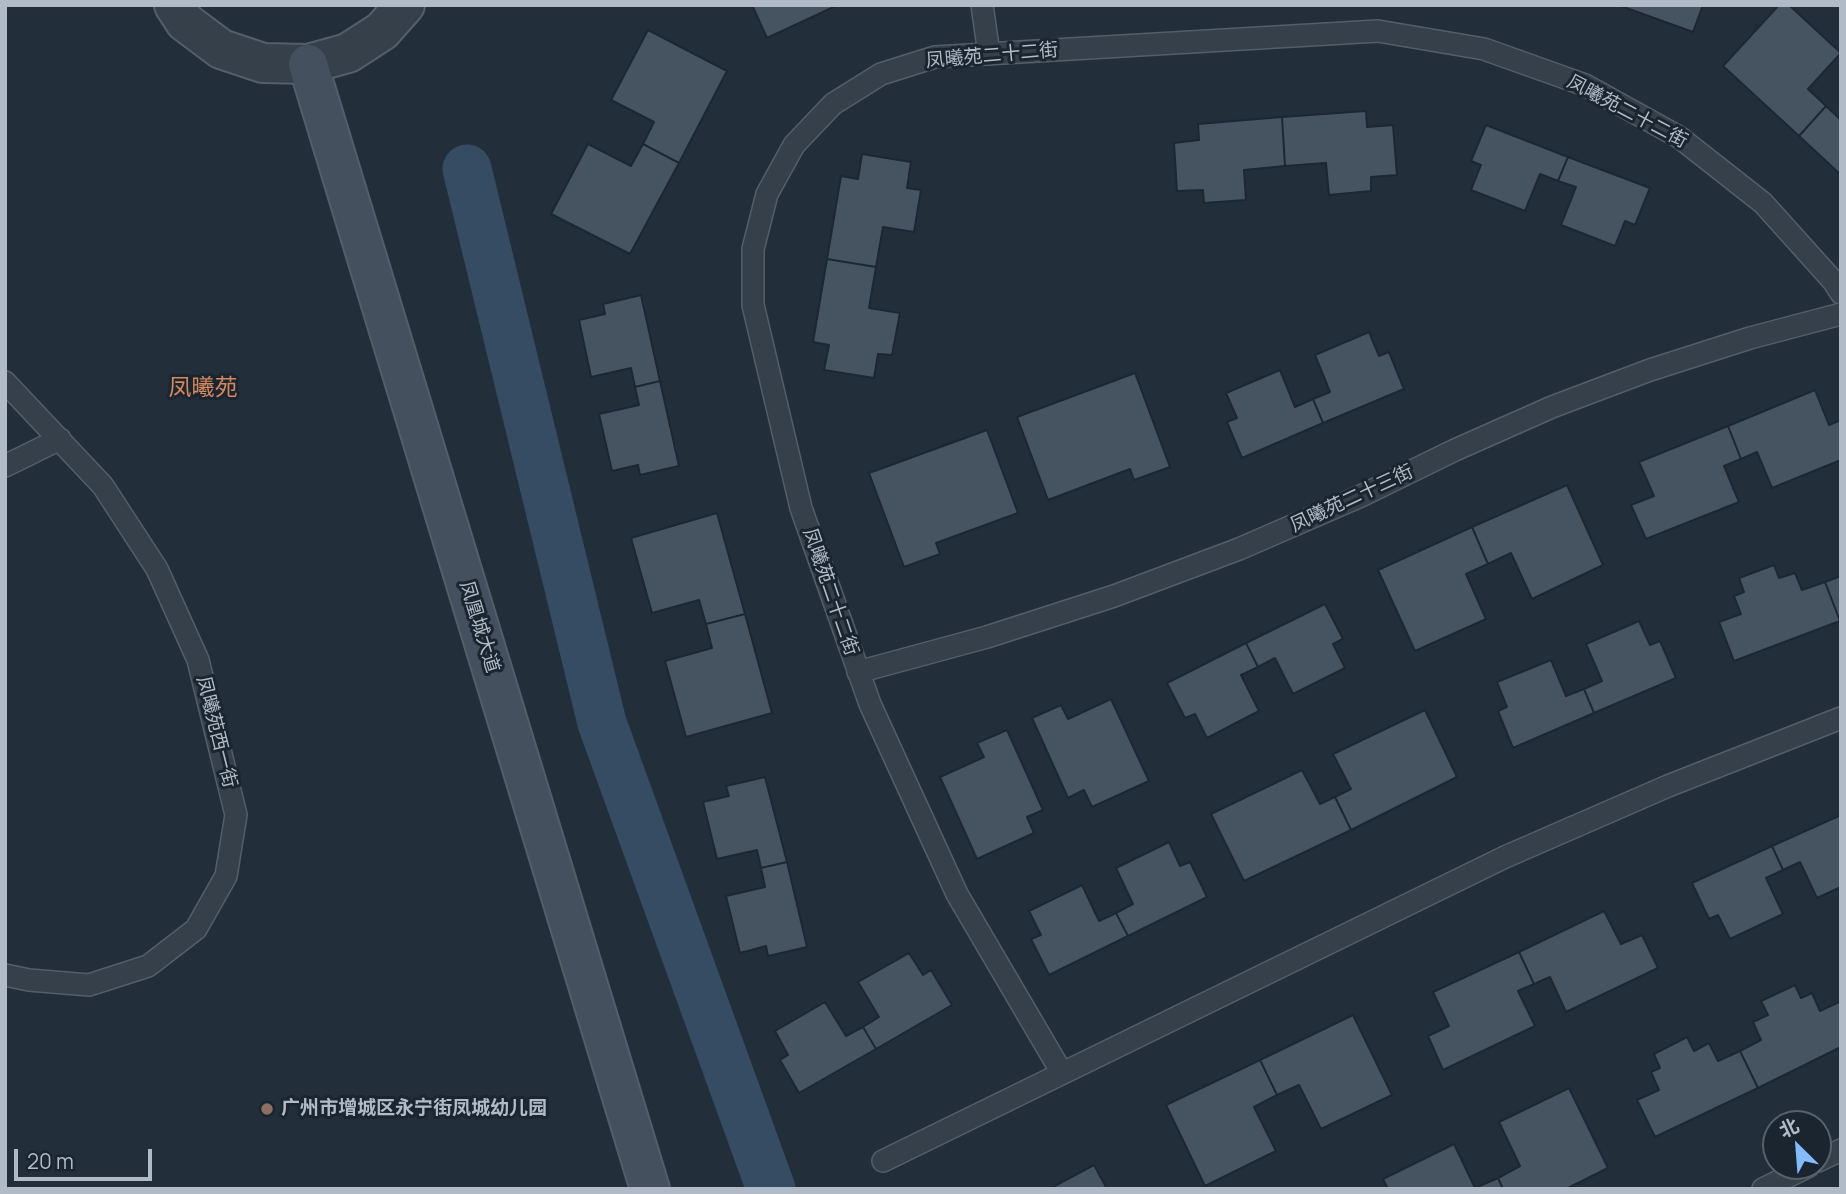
<!DOCTYPE html>
<html>
<head>
<meta charset="utf-8">
<style>
	body { margin:0 }
	#map { position:relative; width:1846px; height:1194px; overflow:hidden; background:#222f3b; font-family:Manrope,"Noto Sans SC",sans-serif }
	canvas { display:block }
	.frame { position:absolute; inset:0; border:7px solid #b1bbc7; pointer-events:none }
	.north { position:absolute; left:1762px; top:1110px; width:70px; height:70px; box-sizing:border-box; background:#1b2530; border:2px solid #57616c; border-radius:50%; rotate:335deg; font-size:19px; font-weight:700; line-height:28px; text-align:center; color:#b1bbc7 }
	.north::after { content:''; display:block; margin:auto; width:24px; height:32px; background:#84bbf9; clip-path:polygon(50% 0,100% 100%,50% 72%,0 100%) }
	.scale { position:absolute; left:14px; top:1149px; width:138px; height:32px; box-sizing:border-box; border:4px solid #b1bbc7; border-top:0; padding-left:9px; font-size:21px; line-height:24px; white-space:nowrap; color:#b1bbc7; -webkit-text-stroke:5px #1b2530; paint-order:stroke }
</style>
</head>
<body>
<div id="map">
<canvas width="1846" height="1194"></canvas>
<div class="frame"></div>
<div class="north">北</div>
<div class="scale">20 m</div>
</div>
<script>
const context = document.querySelector('canvas').getContext('2d');
context.lineJoin = 'round';
const shape = rows => new Path2D(rows.map(r => 'M' + r).join(''));
function stroke(path, color, width, dash) { context.strokeStyle = color; context.lineWidth = width; context.lineCap = dash ? 'butt' : 'round'; context.setLineDash(dash || []); context.stroke(path); }
function paint(path, color) { context.fillStyle = color; context.fill(path, 'evenodd'); }
function write(font, color, halo, rows, align = 'center') {
  context.font = font + ' Manrope,"Noto Sans SC",sans-serif'; context.lineWidth = 6; context.setLineDash([]); context.textBaseline = 'middle'; context.strokeStyle = halo; context.fillStyle = color; for (const [text, x, y, turn = 0] of rows) {
    context.save(); context.translate(x, y); context.rotate((+turn || 0) * Math.PI / 180); context.textAlign = isNaN(turn) ? turn : align; if (halo) context.strokeText(text, 0, 0); context.fillText(text, 0, 0); context.restore();
  }
}
stroke(shape([
	[467,169,602,723,771,1189]
]), '#354c63', 49);
const building = shape([
	[752,5,838,5,767,38,752,5],
	[1618,5,1703,5,1693,32,1618,5],
	[1779,5,1789,5,1841,53,1808,89,1826,106,1799,136,1723,66,1779,5],
	[648,30,727,71,679,163,643,144,654,122,611,100,648,30],
	[1826,106,1841,120,1841,175,1799,136,1826,106],
	[1366,111,1367,127,1393,125,1397,175,1371,177,1371,191,1329,195,1326,163,1285,166,1282,117,1366,111],
	[1282,117,1285,166,1244,170,1246,200,1204,203,1203,190,1177,191,1174,143,1199,140,1198,124,1282,117],
	[1486,125,1568,157,1558,181,1540,174,1525,211,1471,190,1481,165,1471,161,1486,125],
	[588,144,631,166,643,144,679,163,630,254,551,214,588,144],
	[862,154,911,162,907,188,921,190,914,232,883,227,876,267,827,259,841,176,858,179,862,154],
	[1568,157,1650,188,1635,225,1625,221,1615,246,1561,225,1576,187,1558,181,1568,157],
	[827,259,876,267,869,308,900,313,892,355,878,354,874,378,824,370,829,345,813,342,827,259],
	[641,295,660,381,635,387,631,368,591,377,579,320,605,314,603,304,641,295],
	[1369,332,1379,356,1389,352,1404,389,1323,423,1313,399,1330,392,1315,355,1369,332],
	[1280,370,1295,407,1313,399,1323,423,1242,458,1227,422,1237,418,1226,393,1280,370],
	[1135,373,1170,467,1134,480,1130,469,1048,500,1017,417,1135,373],
	[660,381,679,466,640,475,638,465,612,471,599,414,639,405,635,387,660,381],
	[1815,390,1829,425,1841,420,1841,460,1772,488,1757,452,1741,459,1728,426,1815,390],
	[1728,426,1741,459,1724,466,1739,502,1646,539,1631,505,1654,496,1639,462,1728,426],
	[987,430,1018,513,936,543,940,554,904,567,869,473,987,430],
	[1567,485,1603,565,1532,599,1511,553,1488,564,1472,527,1567,485],
	[717,513,745,614,706,624,699,600,652,613,631,538,717,513],
	[1472,527,1488,564,1466,574,1486,619,1415,651,1378,570,1472,527],
	[1774,565,1779,578,1795,573,1802,590,1825,582,1840,621,1734,661,1719,622,1741,614,1734,596,1744,592,1739,578,1774,565],
	[1841,576,1841,620,1840,621,1825,582,1841,576],
	[1325,604,1343,639,1333,644,1345,668,1293,694,1275,658,1258,667,1246,643,1325,604],
	[745,614,772,713,686,737,665,661,712,648,706,624,745,614],
	[1639,621,1650,645,1660,641,1676,678,1594,713,1584,689,1602,681,1586,644,1639,621],
	[1246,643,1258,667,1241,675,1259,711,1207,738,1195,714,1185,718,1167,683,1246,643],
	[1551,660,1566,696,1584,689,1594,713,1513,748,1498,711,1507,707,1497,682,1551,660],
	[1111,699,1149,781,1092,807,1084,790,1068,798,1032,718,1061,705,1068,719,1111,699],
	[1425,710,1457,777,1351,830,1335,797,1351,789,1333,754,1425,710],
	[1007,730,1043,810,1027,817,1034,833,977,859,940,777,984,757,977,743,1007,730],
	[1302,770,1320,804,1335,797,1351,830,1244,881,1211,814,1302,770],
	[765,777,787,862,761,868,757,850,717,859,703,802,729,796,726,786,765,777],
	[1841,815,1841,887,1817,898,1800,862,1783,870,1772,846,1841,815],
	[1169,842,1180,866,1190,862,1207,897,1128,936,1116,913,1133,904,1116,868,1169,842],
	[1772,846,1783,870,1766,878,1783,914,1730,939,1718,915,1709,919,1692,883,1772,846],
	[787,862,807,947,768,956,766,946,740,953,726,896,765,887,761,868,787,862],
	[1082,885,1099,921,1116,913,1128,936,1049,975,1031,939,1041,935,1029,911,1082,885],
	[1604,911,1621,944,1642,935,1658,968,1566,1012,1550,977,1534,984,1519,952,1604,911],
	[1519,952,1534,984,1518,991,1535,1026,1443,1070,1428,1036,1449,1026,1433,992,1519,952],
	[909,953,923,975,931,970,952,1005,876,1049,863,1027,879,1017,858,982,909,953],
	[1795,985,1801,998,1812,993,1820,1011,1841,1001,1841,1047,1758,1088,1740,1051,1761,1040,1753,1022,1768,1015,1761,1001,1795,985],
	[825,1002,846,1036,863,1027,876,1049,799,1093,780,1060,788,1055,775,1031,825,1002],
	[1353,1015,1392,1095,1321,1129,1299,1085,1277,1095,1260,1060,1353,1015],
	[1687,1037,1694,1051,1709,1043,1718,1061,1740,1051,1758,1088,1655,1137,1637,1100,1659,1090,1651,1072,1660,1068,1654,1054,1687,1037],
	[1260,1060,1277,1095,1254,1107,1276,1151,1205,1186,1166,1105,1260,1060],
	[1569,1088,1608,1168,1566,1189,1503,1189,1498,1178,1520,1166,1499,1122,1569,1088],
	[1454,1144,1475,1188,1498,1178,1503,1189,1388,1189,1383,1179,1454,1144],
	[1094,1165,1107,1189,1049,1189,1094,1165]
]);
paint(building, '#465462');
stroke(building, '#1d2732', 2);
const lane = shape([
	[982,5,989,54],
	[5,382,103,486,157,569,198,660,236,815,226,876,196,929,148,966,89,985,29,980,5,975],
	[5,466,60,439],
	[858,672,987,637,1114,596,1239,549,1361,496,1455,450,1552,407,1650,370,1750,338,1841,314],
	[1062,1073,957,894,870,704,801,508,753,305,753,249,767,194,794,145,833,104,881,74,935,57,1378,31,1484,49,1585,85,1679,137,1763,203,1834,282,1841,293],
	[883,1161,1505,857,1668,786,1841,718],
	[1818,1161,1841,1150],
	[1763,1189,1809,1166]
]);
const street = shape([
	[174,5,185,22,221,49,263,63,308,64,348,53,382,31,405,5]
]);
const secondary = shape([
	[308,64,650,1189]
]);
stroke(lane, '#545e69', 24);
stroke(street, '#545e69', 42);
stroke(secondary, '#545e69', 42);
stroke(lane, '#36404b', 21);
stroke(street, '#36404b', 38);
stroke(secondary, '#44505e', 38);
for (const [x, y, r, color] of [
	[267,1109,7,"#8d6e63"]
]) { const dot = new Path2D(); dot.arc(x, y, r, 0, 2 * Math.PI); context.fillStyle = color; context.fill(dot); stroke(dot, '#1b2530', 2.5); }
write('19px', '#b1bbc7', '#1b2530', [
	["凤曦苑二十二街",992,56,-5],
	["凤曦苑二十二街",1627,112,28],
	["凤曦苑二十三街",1352,499,-25],
	["凤曦苑二十二街",830,592,71],
	["凤凰城大道",479,627,73],
	["凤曦苑西一街",216,732,76]
]);
write('bold 19px', '#b1bbc7', '#1b2530', [
	["广州市增城区永宁街凤城幼儿园",281,1109]
], 'left');
write('23px', '#d5885e', '#1b2530', [
	["凤曦苑",203,389]
]);
</script>
</body>
</html>
